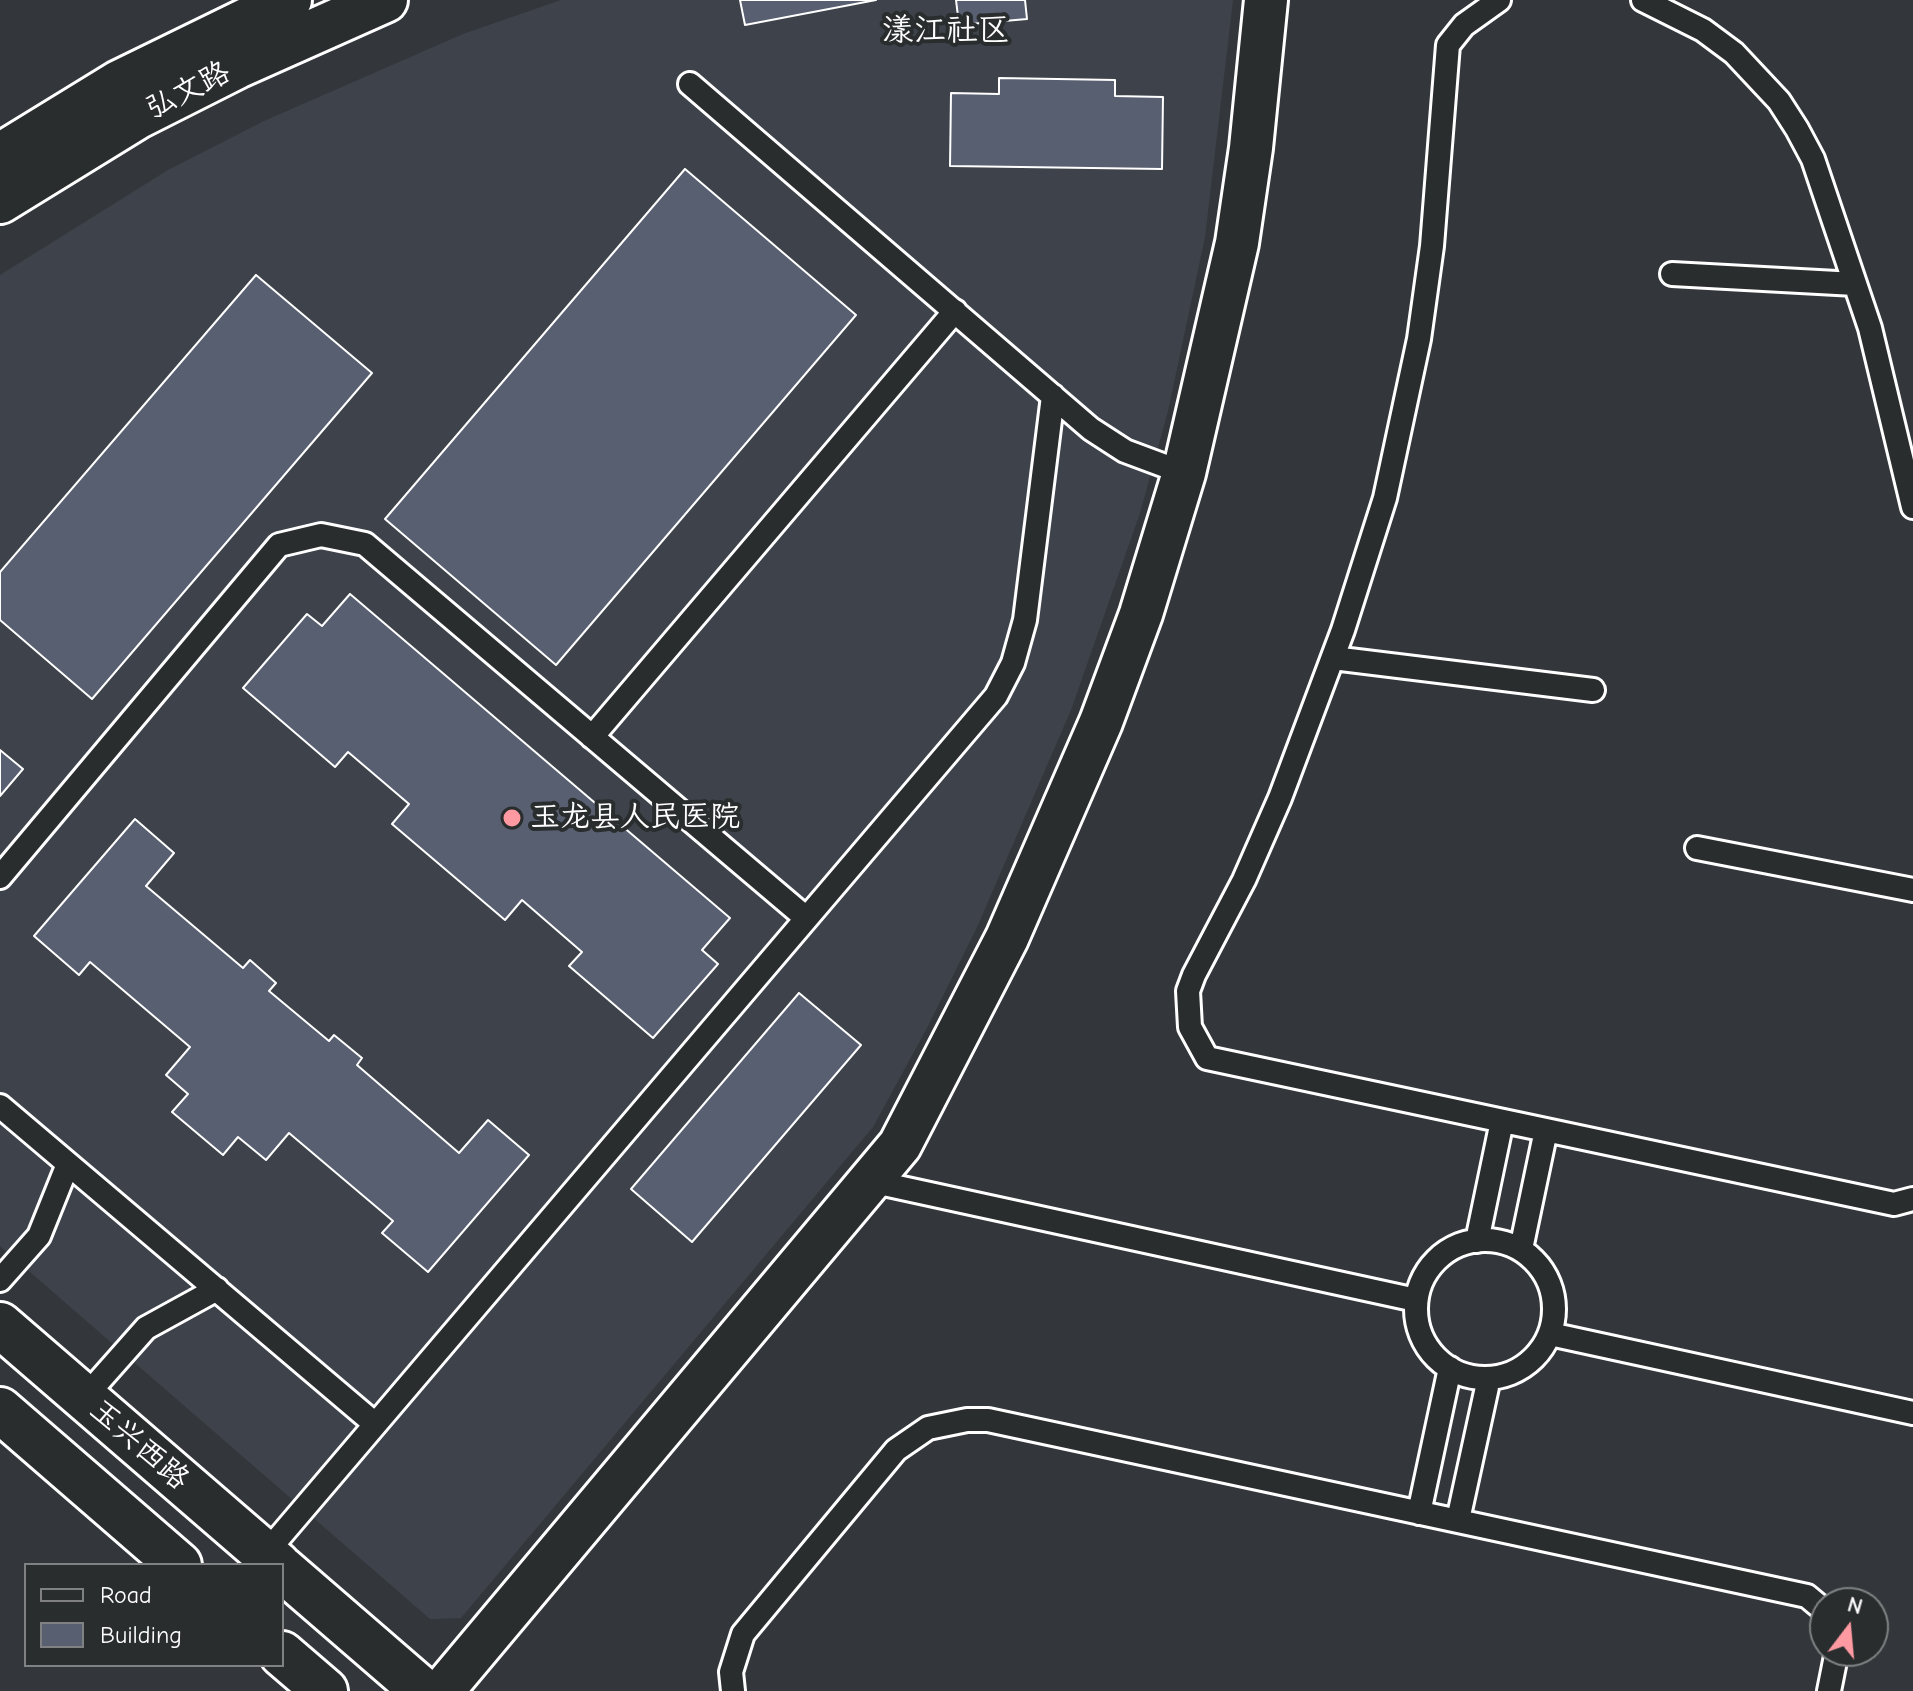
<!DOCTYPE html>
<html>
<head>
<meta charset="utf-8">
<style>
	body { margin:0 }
	#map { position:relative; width:1913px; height:1691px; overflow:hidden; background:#33373b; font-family:"Comic Neue",sans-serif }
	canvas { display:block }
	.legend { position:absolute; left:24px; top:1563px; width:260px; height:104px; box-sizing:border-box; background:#2a2d2e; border:2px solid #7f8182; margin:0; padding:10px 14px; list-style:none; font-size:24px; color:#fff }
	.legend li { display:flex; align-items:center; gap:16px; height:40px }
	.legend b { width:40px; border:2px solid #7f8182 }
	.north { position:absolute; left:1809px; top:1587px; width:80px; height:80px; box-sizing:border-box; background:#2a2d2e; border:2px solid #7f8182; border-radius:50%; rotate:16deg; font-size:22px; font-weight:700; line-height:32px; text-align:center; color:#fff }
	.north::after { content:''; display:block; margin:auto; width:28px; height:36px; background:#ff9aa2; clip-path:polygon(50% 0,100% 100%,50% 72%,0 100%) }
</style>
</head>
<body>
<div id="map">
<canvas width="1913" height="1691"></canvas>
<ul class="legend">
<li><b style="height:10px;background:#2a2d2e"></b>Road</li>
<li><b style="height:22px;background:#585f70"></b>Building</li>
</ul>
<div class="north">N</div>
</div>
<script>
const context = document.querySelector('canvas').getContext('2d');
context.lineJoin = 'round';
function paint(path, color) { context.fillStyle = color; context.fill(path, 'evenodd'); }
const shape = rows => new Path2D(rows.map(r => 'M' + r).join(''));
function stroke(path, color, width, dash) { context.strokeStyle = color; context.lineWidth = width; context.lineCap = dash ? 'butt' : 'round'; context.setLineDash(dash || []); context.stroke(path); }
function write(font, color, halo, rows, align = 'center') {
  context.font = font + ' "Comic Neue","LXGW WenKai TC",sans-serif'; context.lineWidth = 8; context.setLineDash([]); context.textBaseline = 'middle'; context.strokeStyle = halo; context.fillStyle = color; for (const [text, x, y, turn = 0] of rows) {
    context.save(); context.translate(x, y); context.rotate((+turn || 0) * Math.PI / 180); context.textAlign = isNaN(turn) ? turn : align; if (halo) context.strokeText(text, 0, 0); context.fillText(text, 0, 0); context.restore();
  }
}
paint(shape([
	[561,0,1233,0,1205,237,1168,411,1140,513,1071,710,978,925,927,1028,873,1127,461,1618,430,1619,0,1246,0,275,168,170,264,121,463,34]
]), '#3e434b');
const building = shape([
	[740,0,876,0,745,25,740,0],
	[956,0,1025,0,1027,19,959,25,956,0],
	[999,78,1115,80,1115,96,1163,97,1162,169,950,166,951,93,999,94,999,78],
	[685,169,856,315,556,665,385,519,685,169],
	[256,275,372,373,92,699,0,620,0,572,256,275],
	[350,594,730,918,702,950,718,964,653,1038,569,966,582,952,522,900,505,920,392,824,409,804,348,752,335,767,243,688,307,614,322,626,350,594],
	[0,750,23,769,0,796,0,750],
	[135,819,174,853,146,886,243,968,250,960,276,983,269,991,329,1041,334,1035,362,1058,357,1065,459,1153,488,1120,529,1155,428,1272,382,1233,393,1221,289,1133,266,1160,238,1137,223,1155,172,1112,188,1094,166,1075,190,1047,90,962,79,975,34,936,135,819],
	[799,993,861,1045,692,1242,631,1189,799,993]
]);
paint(building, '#585f70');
stroke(building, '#fff', 2);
const lane = shape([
	[1499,0,1464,25,1448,45,1432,246,1419,339,1385,498,1343,630,1280,798,1244,880,1194,975,1188,991,1190,1027,1207,1058,1894,1204,1913,1199],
	[1643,0,1703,30,1734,53,1779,101,1797,129,1813,159,1870,328,1913,507],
	[690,84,1091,429,1125,451,1184,473],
	[1672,274,1855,284],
	[1333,658,1593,690],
	[592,737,955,311],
	[1697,848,1913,890],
	[0,877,279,545,321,535,365,544,806,918],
	[0,1106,375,1424],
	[870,1181,1416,1300],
	'1416 1309a69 69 0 1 1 138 0a69 69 0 1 1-138 0Z',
	[1477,1241,1502,1121],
	[1521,1249,1546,1130],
	[0,1280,39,1236,68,1164],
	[1550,1334,1913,1413],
	[84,1398,146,1328,217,1289],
	[1419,1513,1450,1368],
	[1458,1520,1489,1378],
	[265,1554,996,696,1013,663,1025,620,1053,396],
	[733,1691,731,1672,743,1634,896,1450,928,1428,967,1420,988,1420,1807,1596,1825,1611],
	[1829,1691,1837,1651]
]);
const street = shape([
	[442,1691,900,1145,1007,938,1101,722,1141,614,1184,473,1237,243,1251,148,1266,0]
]);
const secondary = shape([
	[0,156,119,83,289,0],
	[0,201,138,116,237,66,385,0],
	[0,1325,278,1565],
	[0,1410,179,1565],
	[282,1569,423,1691],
	[282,1654,325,1691]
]);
stroke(lane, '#fff', 28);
stroke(street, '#fff', 48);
stroke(secondary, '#fff', 50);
stroke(lane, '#2a2d2e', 22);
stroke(street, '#2a2d2e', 42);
stroke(secondary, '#2a2d2e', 44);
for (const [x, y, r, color] of [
	[512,818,10,"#ff9aa2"]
]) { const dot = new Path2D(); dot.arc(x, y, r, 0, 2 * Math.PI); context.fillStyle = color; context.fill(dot); stroke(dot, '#2a2d2e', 3); }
write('30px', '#fff', '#2a2d2e', [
	["弘文路",188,91,-27],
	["玉兴西路",139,1445,41]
]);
write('30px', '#fff', '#2a2d2e', [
	["玉龙县人民医院",530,818]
], 'left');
write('32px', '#fff', '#2a2d2e', [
	["漾江社区",946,31]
]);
</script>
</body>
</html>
